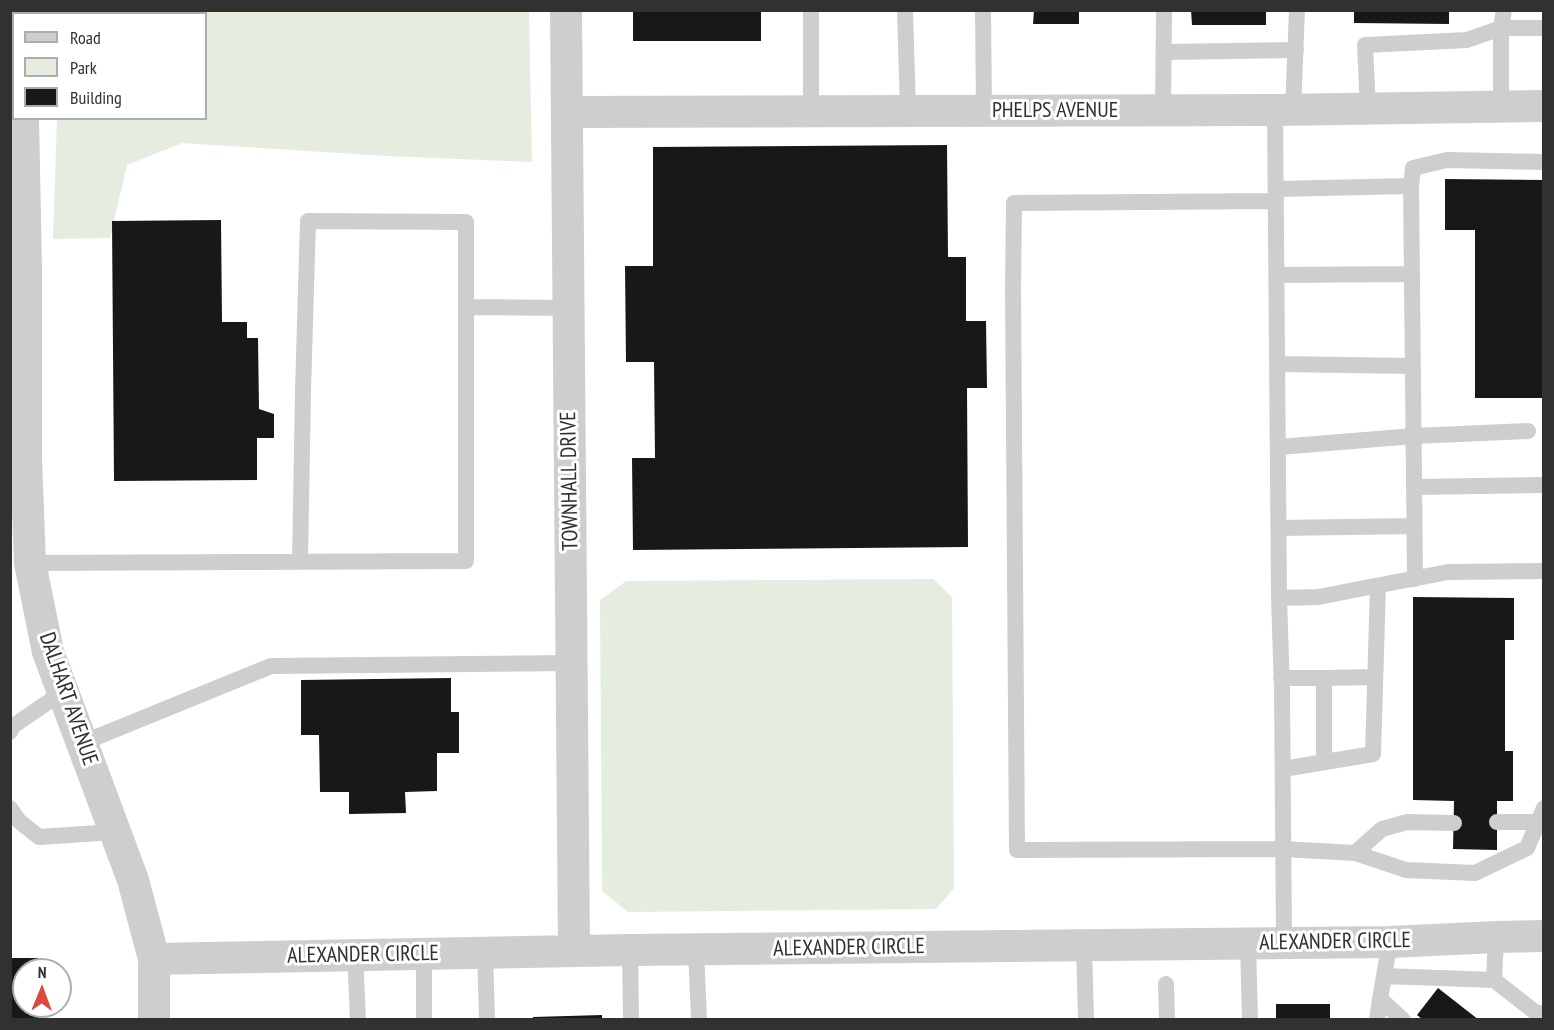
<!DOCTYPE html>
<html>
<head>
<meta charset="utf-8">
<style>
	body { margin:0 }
	#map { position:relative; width:1554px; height:1030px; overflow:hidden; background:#fff; font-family:"PT Sans Narrow",sans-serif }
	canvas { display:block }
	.frame { position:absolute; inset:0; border:12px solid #313131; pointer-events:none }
	.legend { position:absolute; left:12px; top:12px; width:195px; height:108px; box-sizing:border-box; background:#fff; border:2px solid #adadad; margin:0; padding:8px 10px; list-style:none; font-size:18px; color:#313131 }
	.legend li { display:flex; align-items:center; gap:12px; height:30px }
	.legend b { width:30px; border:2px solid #adadad }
	.north { position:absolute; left:12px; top:958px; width:60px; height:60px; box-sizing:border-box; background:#fff; border:2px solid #adadad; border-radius:50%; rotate:1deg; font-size:16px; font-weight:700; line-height:24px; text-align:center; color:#313131 }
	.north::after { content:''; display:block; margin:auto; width:21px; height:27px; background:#dc4a3f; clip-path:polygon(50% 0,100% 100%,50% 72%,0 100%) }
</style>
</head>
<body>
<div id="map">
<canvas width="1554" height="1030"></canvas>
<div class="frame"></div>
<ul class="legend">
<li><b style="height:8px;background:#cecece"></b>Road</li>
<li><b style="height:16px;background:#e5ede0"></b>Park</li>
<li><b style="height:16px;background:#181818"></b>Building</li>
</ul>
<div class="north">N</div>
</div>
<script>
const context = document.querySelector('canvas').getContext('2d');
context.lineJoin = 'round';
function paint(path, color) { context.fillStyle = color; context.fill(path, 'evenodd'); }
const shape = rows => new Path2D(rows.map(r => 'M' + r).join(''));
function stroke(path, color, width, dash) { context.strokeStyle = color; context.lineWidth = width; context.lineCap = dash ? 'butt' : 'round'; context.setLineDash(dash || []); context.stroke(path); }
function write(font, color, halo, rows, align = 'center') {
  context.font = font + ' "PT Sans Narrow",sans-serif'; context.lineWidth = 6; context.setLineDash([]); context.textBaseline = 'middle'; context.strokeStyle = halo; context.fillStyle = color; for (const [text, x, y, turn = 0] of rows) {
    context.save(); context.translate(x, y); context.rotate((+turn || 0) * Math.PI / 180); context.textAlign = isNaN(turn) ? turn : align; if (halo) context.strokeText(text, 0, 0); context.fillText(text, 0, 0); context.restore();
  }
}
paint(shape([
	[60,11,529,11,532,162,386,156,182,143,127,165,110,238,53,239,57,119,206,118,206,14,60,14],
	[933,579,952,597,954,888,936,909,628,912,602,891,600,600,626,581]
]), '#e5ede0');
paint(shape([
	[633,10,761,10,761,41,633,41],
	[1034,10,1079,10,1079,24,1033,24],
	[1191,10,1266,10,1266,25,1192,25],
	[1354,10,1449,10,1449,24,1354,23],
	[947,145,948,257,966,257,966,321,986,321,987,388,967,388,968,547,633,550,632,458,655,458,654,362,626,362,625,266,653,266,653,147],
	[1445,179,1544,180,1544,398,1475,398,1475,230,1445,230],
	[221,220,222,322,247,322,247,338,258,338,259,409,274,414,274,438,257,438,257,480,114,481,112,221],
	[1413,597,1514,598,1514,640,1505,640,1505,751,1513,751,1513,801,1497,801,1497,850,1453,849,1454,801,1413,800],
	[451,678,451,712,459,712,459,753,437,753,437,791,405,792,406,813,349,814,349,792,320,792,319,735,301,735,301,680],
	[10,958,38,958,38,970,24,970,24,1006,39,1006,39,1020,10,1020],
	[1438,988,1479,1020,1423,1020,1417,1015],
	[1276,1004,1330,1004,1330,1020,1276,1020],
	[602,1015,602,1020,533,1020,533,1017]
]), '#181818');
stroke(shape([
	[811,10,811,111],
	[905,10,908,111],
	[983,10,984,111],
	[1164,52,1296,50],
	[1501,107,1501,28,1544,28],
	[1368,109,1365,45,1467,40,1501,28,1504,10],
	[1275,110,1279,598,1282,689,1284,943],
	[1293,110,1297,10],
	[1163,111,1164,10],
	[1411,186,1413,168,1447,160,1544,162],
	[1276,189,1411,186,1415,579],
	[1276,201,1014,203,1013,289,1017,850,1283,849,1355,853,1406,870,1475,873,1527,848,1544,808],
	[1277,275,1412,274],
	[1278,364,1413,366],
	[1279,447,1414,436,1528,431],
	[1414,487,1544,485],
	[1280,528,1414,526],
	[300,562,303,391,308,221,466,222,466,307,569,308],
	[30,563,466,561,466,307],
	[1279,598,1318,597,1448,572,1544,571],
	[1281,678,1324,678],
	[10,732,13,726,63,692],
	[82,743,271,666,572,663],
	[1324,762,1324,678,1375,677],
	[1283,769,1373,754,1378,586],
	[10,808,19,821,39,837,115,832],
	[1497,822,1537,822],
	[1355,853,1382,829,1407,822,1454,823],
	[1390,942,1380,999,1403,1020],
	[1248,944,1250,1020],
	[1084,946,1086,1020],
	[630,950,631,1020],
	[696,950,699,1020],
	[485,952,487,1020],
	[424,954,424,1020],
	[355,955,358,1020],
	[1384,976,1494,980,1496,937],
	[1494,980,1535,1012,1544,1014],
	[1166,984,1167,1020],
	[1377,1020,1380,999]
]), '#cecece', 16);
stroke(shape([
	[22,10,22,14],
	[566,10,574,951],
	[567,112,1275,110,1544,106],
	[23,118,26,267,26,458,30,563,48,652,133,880,154,959,154,1020],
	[154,959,630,950,1390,942,1496,937,1544,936]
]), '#cecece', 32);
write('22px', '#313131', '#fff', [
	["PHELPS AVENUE",1055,111],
	["TOWNHALL DRIVE",570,481,-91],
	["DALHART AVENUE",68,699,71],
	["ALEXANDER CIRCLE",1335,942,-1],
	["ALEXANDER CIRCLE",849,948,-1],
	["ALEXANDER CIRCLE",363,955,-1]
]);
</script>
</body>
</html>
